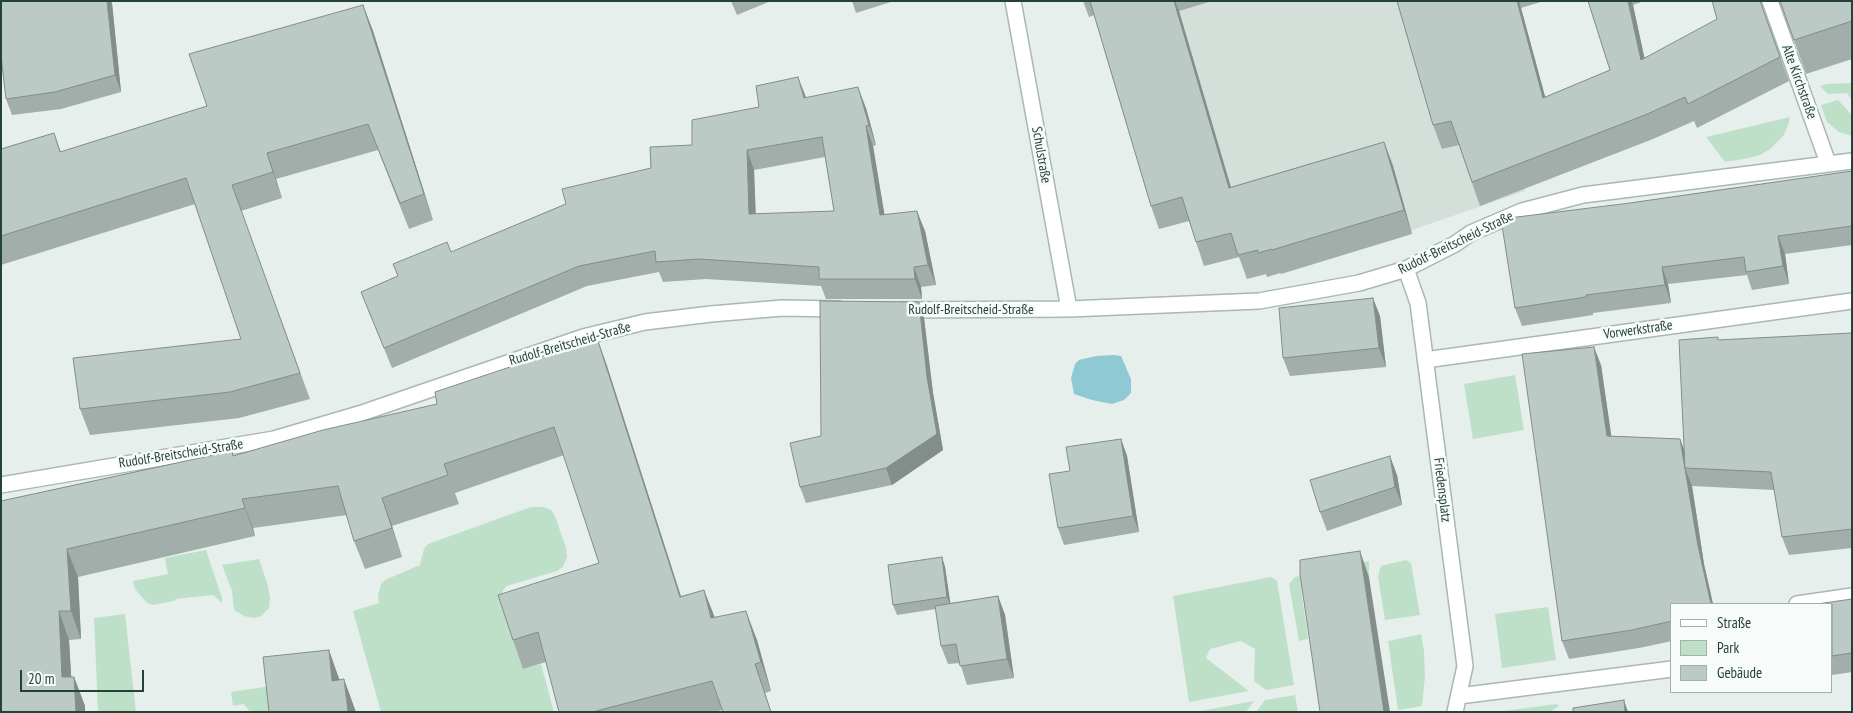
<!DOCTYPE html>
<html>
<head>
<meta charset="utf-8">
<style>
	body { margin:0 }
	#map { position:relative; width:1853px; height:713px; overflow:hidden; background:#e6efeb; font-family:"PT Sans Narrow",sans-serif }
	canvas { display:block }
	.frame { position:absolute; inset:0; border:2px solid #24423a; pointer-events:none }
	.legend { position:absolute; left:1670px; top:603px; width:162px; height:90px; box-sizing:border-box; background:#f7fbf9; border:1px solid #a3b1ad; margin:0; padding:6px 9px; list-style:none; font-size:15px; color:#24423a }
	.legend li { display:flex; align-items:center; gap:10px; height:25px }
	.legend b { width:25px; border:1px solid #a3b1ad }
	.scale { position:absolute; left:20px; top:670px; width:124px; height:22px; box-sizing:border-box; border:2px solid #24423a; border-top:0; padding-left:6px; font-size:15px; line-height:18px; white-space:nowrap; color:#24423a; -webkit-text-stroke:4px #f7fbf9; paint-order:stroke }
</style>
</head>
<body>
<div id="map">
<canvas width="1853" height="713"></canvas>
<div class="frame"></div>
<ul class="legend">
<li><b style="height:6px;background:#fff"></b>Straße</li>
<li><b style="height:14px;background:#bfe0c8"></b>Park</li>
<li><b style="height:14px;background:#bbcac4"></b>Gebäude</li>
</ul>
<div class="scale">20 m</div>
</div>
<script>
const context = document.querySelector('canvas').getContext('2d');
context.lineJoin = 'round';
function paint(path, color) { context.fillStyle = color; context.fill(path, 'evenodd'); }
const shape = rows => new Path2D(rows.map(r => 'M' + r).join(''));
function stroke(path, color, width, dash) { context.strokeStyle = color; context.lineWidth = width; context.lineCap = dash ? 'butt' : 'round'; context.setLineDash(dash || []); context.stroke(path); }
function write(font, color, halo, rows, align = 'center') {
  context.font = font + ' "PT Sans Narrow",sans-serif'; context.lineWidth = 5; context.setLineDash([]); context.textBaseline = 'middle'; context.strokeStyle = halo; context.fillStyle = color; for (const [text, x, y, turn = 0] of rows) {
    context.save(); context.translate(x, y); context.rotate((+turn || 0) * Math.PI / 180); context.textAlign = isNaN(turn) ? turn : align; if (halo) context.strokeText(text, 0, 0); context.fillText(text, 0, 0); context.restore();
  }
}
paint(shape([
	[1084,1,1470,1,1525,191,1412,230,1412,234,1267,277,1266,274,1247,279,1240,257,1204,266,1192,220,1159,229,1096,15,1089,17]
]), '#d4dfda');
paint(shape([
	[1852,83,1852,100,1847,93,1828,94,1820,86,1827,84],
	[1838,100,1852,115,1852,136,1839,132,1827,122,1821,105],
	[1790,117,1788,125,1784,135,1770,149,1760,155,1749,158,1725,162,1706,137],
	[1515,375,1524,430,1473,439,1464,384],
	[531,507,543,507,551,510,555,516,566,548,567,557,563,567,557,571,507,586,503,590,502,595,523,669,541,664,554,712,381,712,353,611,379,603,378,596,381,584,385,580,420,565,424,549,428,544],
	[206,550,222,598,222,603,213,595,176,599,174,601,153,605,147,603,135,589,133,581,168,574,165,558],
	[259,559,268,586,270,598,269,608,261,616,254,618,244,616,234,610,232,591,222,565],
	[1406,560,1411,563,1420,615,1385,620,1378,577,1380,569,1381,566],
	[1369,561,1369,577,1307,586,1301,589,1308,639,1299,641,1289,584,1295,577],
	[1271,577,1277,581,1294,685,1266,690,1254,681,1255,649,1241,641,1210,649,1206,658,1249,691,1189,702,1173,596],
	[1548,607,1556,660,1502,668,1495,614],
	[125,614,136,712,98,712,94,618],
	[1421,634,1424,651,1425,676,1422,706,1398,710,1388,641],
	[271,686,277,712,250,712,244,704,233,706,231,692],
	[1295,695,1298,712,1256,712,1265,700],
	[1254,701,1246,712,1196,712],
	[1557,704,1559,706,1550,712,1495,712]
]), '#bfe0c8');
paint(shape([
	[1114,355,1121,356,1131,379,1131,393,1124,400,1112,404,1092,400,1074,394,1071,378,1075,364,1079,360,1096,356]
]), '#8ec9d4');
const minor = shape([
	[1013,1,1069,309],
	[1770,1,1828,163],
	[1406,269,1418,303,1465,666,1455,712],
	[902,310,1069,309,1259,301,1359,283,1406,269,1455,244,1471,233,1522,211,1583,195,1852,161],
	[1425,360,1852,301],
	[1,485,274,439,359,414,583,337,645,322,711,314,782,308,839,309],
	[1797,604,1852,596],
	[1459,696,1672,669]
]);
stroke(minor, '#a8b8b2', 18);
stroke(minor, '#fff', 15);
paint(shape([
	[731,1,771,1,737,15],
	[852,1,894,1,856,13],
	[1083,1,1212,1,1179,11,1231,187,1384,142,1393,166,1412,234,1281,274,1280,273,1267,277,1266,274,1247,279,1239,257,1204,266,1189,221,1159,229,1151,206,1094,15,1089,17],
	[1397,1,1544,1,1521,8,1545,97,1610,70,1588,1,1644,1,1633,5,1644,58,1760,1,1789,81,1697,128,1694,121,1653,139,1480,206,1459,145,1442,149,1433,125],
	[1780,1,1852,1,1852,59,1806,74],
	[112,3,121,92,61,109,12,115,6,99],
	[363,5,373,31,433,220,409,229,378,150,276,179,282,198,241,211,310,399,239,418,90,435,80,409,241,339,195,204,1,265,1,149,54,133,61,152,207,106],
	[806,98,866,108,876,145,873,146,884,215,925,231,936,285,921,287,922,299,826,299,821,286,706,279,663,282,659,272,587,286,392,368,369,312,361,292,451,252,651,168,692,145],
	[825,157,834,211,756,214,754,170],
	[1852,171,1852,245,1785,254,1789,284,1752,290,1747,275,1668,284,1671,303,1593,313,1593,315,1522,326,1515,308,1630,203],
	[1380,316,1386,367,1290,376,1283,358],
	[924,318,933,393,943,450,892,485,806,503,800,487,821,436],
	[1852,333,1852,548,1789,555,1782,537,1774,490,1692,486,1704,564,1713,604,1672,604,1672,641,1639,648,1569,659,1562,641,1601,365,1611,436,1680,439,1684,450,1720,340],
	[597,338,607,366,681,596,704,590,714,617,757,640,771,691,765,693,771,712,723,712,722,710,714,712,559,712,546,662,523,669,513,640,599,563,564,455,455,493,459,504,392,526,402,557,365,569,354,541,347,515,253,528,255,536,78,577,81,639,69,640,71,677,74,677,85,706,85,712,1,712,1,501,232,451,234,456,437,404],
	[1121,439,1127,456,1139,532,1064,545,1058,528,1070,471],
	[1397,475,1402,505,1327,531,1320,512],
	[942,557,945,567,950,603,998,596,1005,615,1014,678,967,685,960,663,948,664,941,646,936,609,897,615,893,605],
	[1852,599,1852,672,1832,675,1832,604]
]), '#a1aea9');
paint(shape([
	[107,1,111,1,112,3,121,92,115,75],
	[1174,1,1175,1,1179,11,1238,212,1229,188],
	[1517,1,1519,1,1521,8,1552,122,1543,98],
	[1628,1,1631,1,1633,5,1650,83,1641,60],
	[363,5,373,31,433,220,424,194],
	[798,77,806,97,804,98],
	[858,87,866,108,876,145,869,125],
	[866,126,873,146,888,235,880,215],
	[1384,142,1393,166,1412,234,1404,210],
	[747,150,754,170,756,234,749,214],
	[267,153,276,179,282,198,273,172],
	[917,211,925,231,936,285,928,265],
	[1778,236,1785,254,1789,284,1783,266],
	[914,267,921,287,922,299,915,279],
	[1662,267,1668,284,1671,303,1665,285],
	[1373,298,1380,316,1386,367,1379,348],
	[919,302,924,318,933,393,943,450,892,485,886,468,927,377],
	[597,338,607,366,690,625,680,597],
	[1594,347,1601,365,1614,454,1607,436],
	[1121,439,1127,456,1139,532,1133,516],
	[1680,439,1687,457,1685,468,1692,486,1704,564,1713,604,1711,604,1698,546],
	[1390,456,1397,475,1402,505,1395,487],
	[382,498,392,526,402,557,392,528],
	[242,499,253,528,255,536,245,508],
	[67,549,78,577,81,639,71,611],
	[1360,551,1369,577,1390,712,1384,712],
	[942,557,945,567,951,607,947,597],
	[704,590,715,618,711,618],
	[998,596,1005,615,1014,678,1007,659],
	[59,611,69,640,73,706,62,677],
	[746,611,757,640,771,691,761,662],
	[329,650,341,684,332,681],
	[74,677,85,706,85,712,76,712],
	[344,679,356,712,348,712],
	[1624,700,1628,712,1625,712]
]), '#838d89');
const building = shape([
	[1,1,107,1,115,75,55,92,6,99,1,56,1,1],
	[1090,1,1174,1,1229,188,1384,142,1404,210,1272,250,1272,249,1258,253,1258,250,1238,255,1231,233,1196,242,1182,197,1151,206,1090,1],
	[1397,1,1517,1,1543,98,1610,70,1588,1,1628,1,1641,60,1717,19,1712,1,1760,1,1780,57,1688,104,1685,97,1645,115,1472,182,1451,121,1433,125,1397,1],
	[1780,1,1852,1,1852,21,1794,40,1780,1],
	[363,5,424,194,400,203,368,124,267,153,273,172,232,185,300,373,230,392,80,409,73,358,241,339,186,178,1,236,1,149,54,133,60,152,207,106,189,54,363,5],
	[798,77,804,98,858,87,869,125,866,126,880,215,917,211,928,265,914,267,915,279,819,279,819,267,699,259,656,262,655,251,579,266,384,348,361,292,398,276,393,264,447,242,451,252,566,204,562,189,651,168,650,147,692,145,692,120,759,107,756,86,798,77],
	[822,137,834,211,749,214,747,150,822,137],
	[1852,171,1852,226,1778,236,1783,266,1746,272,1744,257,1662,267,1665,285,1586,295,1586,297,1515,308,1501,219,1630,203,1852,171],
	[1373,298,1379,348,1283,358,1279,308,1373,298],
	[820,301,919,302,927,377,937,434,886,468,800,487,790,443,821,436,820,301],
	[1852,333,1852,529,1782,537,1771,472,1685,468,1679,340,1718,337,1718,340,1852,333],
	[597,338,680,597,704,590,711,618,746,611,761,662,755,664,771,712,723,712,712,681,596,711,596,712,559,712,538,632,513,640,498,595,599,563,554,427,444,464,448,475,382,498,392,528,354,541,338,486,242,499,245,508,67,549,71,611,59,611,62,677,74,677,76,712,1,712,1,501,232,451,233,456,323,430,437,404,435,392,597,338],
	[1594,347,1607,436,1680,439,1698,546,1711,604,1672,604,1672,621,1632,630,1562,641,1522,354,1594,347],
	[1121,439,1133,516,1058,528,1049,474,1070,471,1066,447,1121,439],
	[1390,456,1395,487,1320,512,1310,480,1390,456],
	[1360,551,1384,712,1320,712,1300,574,1300,560,1360,551],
	[942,557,947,597,893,605,888,565,942,557],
	[998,596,1007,659,960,666,956,644,941,646,935,606,998,596],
	[1852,599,1852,653,1832,656,1832,604,1817,604,1852,599],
	[329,650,332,681,344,679,348,712,269,712,263,657,329,650],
	[1624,700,1625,712,1573,712,1573,708,1624,700]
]);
paint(building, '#bbcac4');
stroke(building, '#838d89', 1);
write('14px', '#24423a', '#f7fbf9', [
	["Alte Kirchstraße",1799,82,70],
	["Schulstraße",1041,155,80],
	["Rudolf-Breitscheid-Straße",1456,243,-26],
	["Rudolf-Breitscheid-Straße",971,310],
	["Vorwerkstraße",1638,330,-8],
	["Rudolf-Breitscheid-Straße",570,344,-16],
	["Rudolf-Breitscheid-Straße",181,454,-9],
	["Friedensplatz",1442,490,83]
]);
</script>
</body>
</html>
